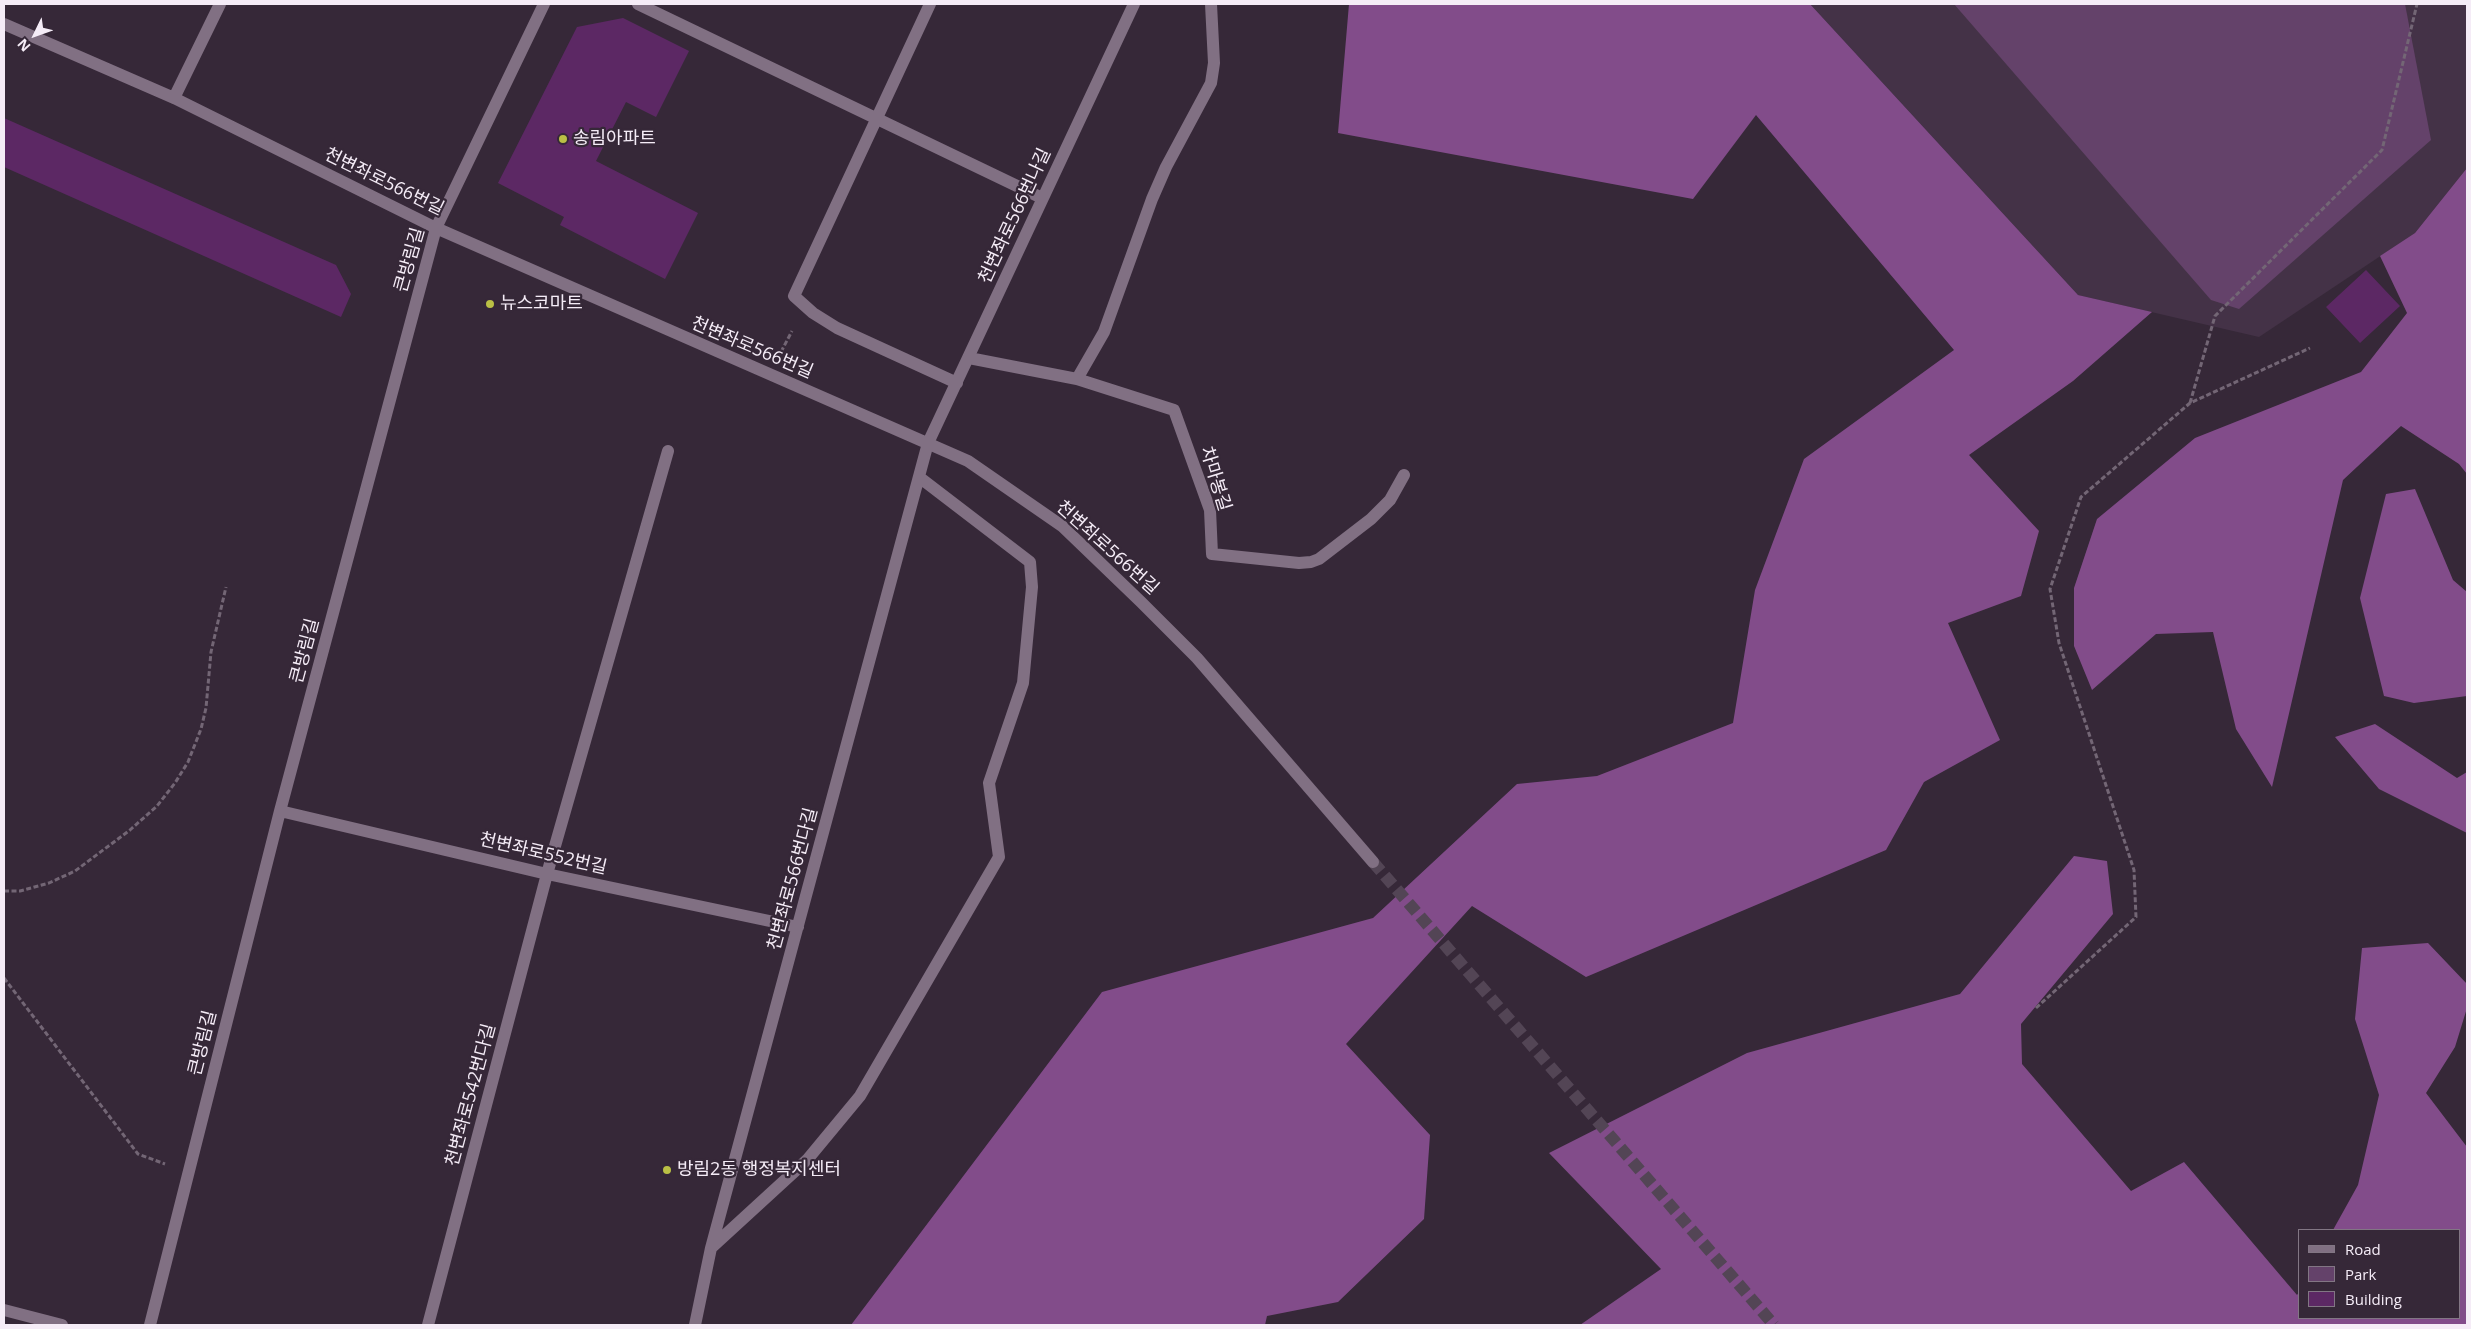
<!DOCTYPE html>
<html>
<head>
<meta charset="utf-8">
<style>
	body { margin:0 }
	#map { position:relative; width:2471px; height:1329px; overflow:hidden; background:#362838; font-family:"Open Sans",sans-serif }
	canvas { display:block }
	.frame { position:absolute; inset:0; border:5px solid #f5ecf7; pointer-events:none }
	.legend { position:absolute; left:2298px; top:1229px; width:162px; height:90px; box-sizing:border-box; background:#362838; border:1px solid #827684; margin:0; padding:6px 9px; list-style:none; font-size:15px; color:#f5ecf7 }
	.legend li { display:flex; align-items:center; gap:10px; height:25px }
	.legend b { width:25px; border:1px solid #827684 }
	.north { position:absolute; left:10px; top:10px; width:50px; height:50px; -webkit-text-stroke:4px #362838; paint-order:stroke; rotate:228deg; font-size:14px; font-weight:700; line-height:20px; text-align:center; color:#f5ecf7 }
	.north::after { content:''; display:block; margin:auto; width:18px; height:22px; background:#f5ecf7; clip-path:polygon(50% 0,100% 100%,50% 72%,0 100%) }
</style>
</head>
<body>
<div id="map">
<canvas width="2471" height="1329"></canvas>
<div class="frame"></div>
<ul class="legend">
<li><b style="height:6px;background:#817083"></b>Road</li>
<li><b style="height:14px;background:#64426a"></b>Park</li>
<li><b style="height:14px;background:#5c2864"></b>Building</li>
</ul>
<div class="north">N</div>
</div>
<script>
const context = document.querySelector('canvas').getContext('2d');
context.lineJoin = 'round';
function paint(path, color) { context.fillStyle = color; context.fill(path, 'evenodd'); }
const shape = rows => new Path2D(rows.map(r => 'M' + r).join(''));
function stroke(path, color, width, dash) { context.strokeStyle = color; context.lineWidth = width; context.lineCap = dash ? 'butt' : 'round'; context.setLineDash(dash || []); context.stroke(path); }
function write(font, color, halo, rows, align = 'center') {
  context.font = font + ' "Open Sans","Noto Sans KR",sans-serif'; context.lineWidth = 4.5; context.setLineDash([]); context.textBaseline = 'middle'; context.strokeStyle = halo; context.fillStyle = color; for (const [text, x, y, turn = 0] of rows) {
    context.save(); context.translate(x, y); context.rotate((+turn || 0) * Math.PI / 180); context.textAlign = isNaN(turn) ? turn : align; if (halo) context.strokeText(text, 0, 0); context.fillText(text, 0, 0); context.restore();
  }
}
paint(shape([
	[1810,4,2467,4,2467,168,2415,233,2259,337,2078,295]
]), '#443247');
paint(shape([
	[1954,4,2405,4,2431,140,2239,309,2211,300]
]), '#64426a');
paint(shape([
	[1349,4,1810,4,2078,295,2152,312,2073,381,1969,455,2039,531,2021,596,1948,623,2000,740,1924,782,1886,850,1586,977,1472,906,1346,1044,1430,1135,1424,1219,1338,1302,1267,1316,1265,1325,851,1325,1102,992,1373,918,1517,784,1597,776,1733,723,1755,590,1804,459,1954,350,1756,115,1693,199,1338,133],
	[2467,168,2467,474,2459,464,2401,426,2343,480,2272,787,2236,729,2213,632,2156,634,2092,690,2074,646,2074,588,2097,519,2195,438,2361,372,2407,313,2380,256,2415,233],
	[2415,489,2453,580,2467,592,2467,696,2414,703,2384,696,2360,598,2386,494],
	[2375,724,2457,778,2467,772,2467,833,2379,789,2335,737],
	[2074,856,2107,861,2113,914,2021,1024,2022,1064,2131,1191,2184,1162,2297,1295,2300,1291,2300,1318,2460,1318,2460,1230,2333,1230,2358,1185,2379,1095,2355,1019,2362,948,2428,943,2467,984,2467,1008,2455,1047,2426,1093,2467,1147,2467,1325,1580,1325,1661,1269,1549,1153,1747,1053,1960,994]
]), '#824c8a');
paint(shape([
	[623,18,689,51,656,117,626,102,596,161,698,213,665,279,560,225,564,217,498,183,577,27],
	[4,118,336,265,351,294,341,317,4,167],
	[2366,270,2400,306,2360,343,2326,307]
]), '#5c2864');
stroke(shape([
	[1373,862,1774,1325]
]), '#534555', 12, [12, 6]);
stroke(shape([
	[781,352,792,331],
	[2190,403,2215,316,2382,150,2417,4],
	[4,891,20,891,49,883,75,871,130,830,157,806,175,783,188,762,201,729,206,708,211,652,226,587],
	[4,978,138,1154,165,1164],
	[2036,1008,2136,917,2134,870,2059,643,2050,589,2081,497,2190,403,2310,348]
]), '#736675', 3, [5, 2.5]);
stroke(shape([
	[638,4,1042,198],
	[930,4,794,296,813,313,837,328,957,383],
	[4,24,174,98,436,228,968,461,1062,526,1141,602,1197,658,1373,862],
	[174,98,220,4],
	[969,358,1077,379,1174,410,1210,510,1212,554,1299,563,1311,562,1319,559,1371,519,1390,500,1404,475],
	[1077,379,1104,332,1152,199,1166,167,1211,83,1214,63,1211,4],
	[280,811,547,874,798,927],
	[711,1248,807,1160,860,1096,999,857,989,783,1023,683,1032,587,1030,562,919,477],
	[4,1310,62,1325],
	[150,1325,280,811,436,228,544,4],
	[428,1325,547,874,668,451],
	[695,1325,711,1248,928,443,1134,4]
]), '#817083', 12);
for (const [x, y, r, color] of [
	[563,139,5,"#bac045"],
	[490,304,5,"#bac045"],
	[667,1170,5,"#bac045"]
]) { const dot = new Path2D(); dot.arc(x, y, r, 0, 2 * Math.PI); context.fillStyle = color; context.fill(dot); stroke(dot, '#362838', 2); }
write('18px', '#f5ecf7', '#362838', [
	["송림아파트",573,139],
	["뉴스코마트",500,304],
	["방림2동 행정복지센터",677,1170]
], 'left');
write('18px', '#f5ecf7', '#362838', [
	["천변좌로566번길",384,182,26],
	["천변좌로566번나길",1015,216,-65],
	["큰방림길",410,260,-74],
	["천변좌로566번길",752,348,23],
	["차마봉길",1215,479,73],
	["천변좌로566번길",1107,548,42],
	["큰방림길",305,651,-75],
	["천변좌로552번길",543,854,13],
	["천변좌로566번다길",793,879,-75],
	["큰방림길",203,1043,-76],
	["천변좌로542번다길",471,1095,-75]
]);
</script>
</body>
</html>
